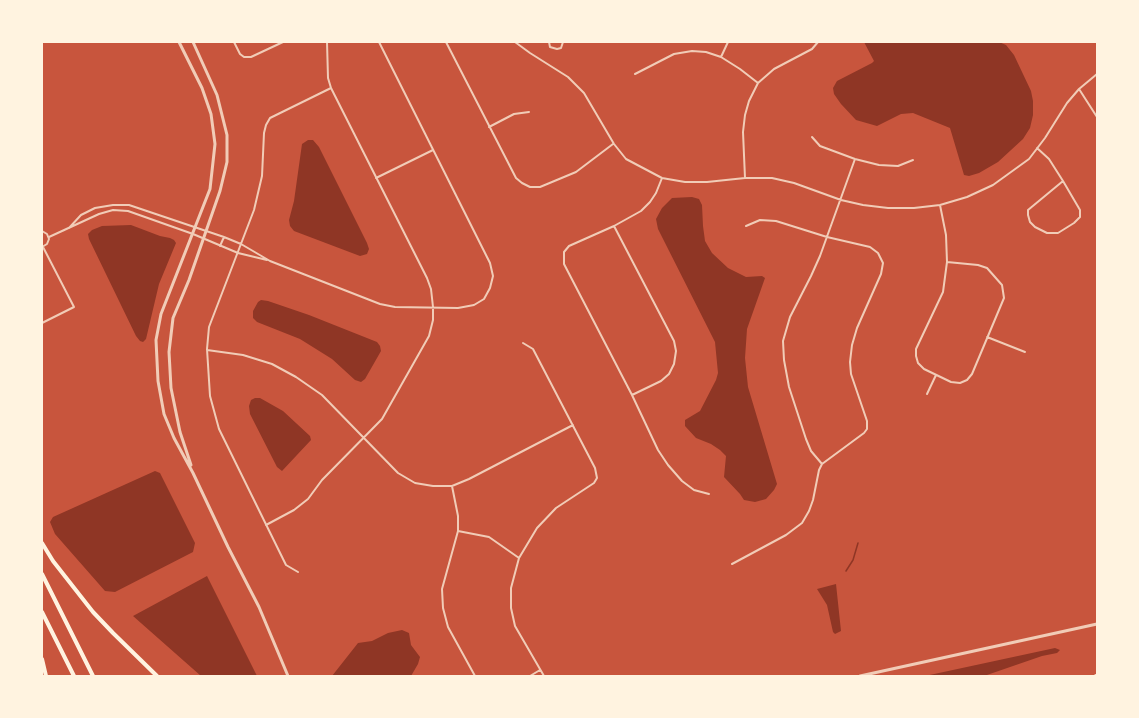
<!DOCTYPE html>
<html>
<head>
<meta charset="utf-8">
<style>
	body { margin:0 }
	#map { position:relative; width:1139px; height:718px; overflow:hidden; background:#c8553d; font-family:"Golos Text",sans-serif }
	canvas { display:block }
	.frame { position:absolute; inset:0; border:43px solid #fff3e0; pointer-events:none }
</style>
</head>
<body>
<div id="map">
<canvas width="1139" height="718"></canvas>
<div class="frame"></div>
</div>
<script>
const context = document.querySelector('canvas').getContext('2d');
context.lineJoin = 'round';
function paint(path, color) { context.fillStyle = color; context.fill(path, 'evenodd'); }
const shape = rows => new Path2D(rows.map(r => 'M' + r).join(''));
function stroke(path, color, width, dash) { context.strokeStyle = color; context.lineWidth = width; context.lineCap = dash ? 'butt' : 'round'; context.setLineDash(dash || []); context.stroke(path); }
paint(shape([
	[864,42,999,42,1006,45,1014,55,1031,91,1033,101,1033,115,1030,128,1023,139,998,162,979,173,969,176,964,175,950,128,913,113,901,114,877,126,856,120,841,104,834,94,833,88,837,81,872,63,874,61],
	[308,140,313,140,319,147,367,243,369,249,367,254,360,256,294,231,290,226,289,220,294,201,302,144],
	[692,197,699,199,702,205,703,226,705,241,712,253,728,268,746,277,762,276,765,278,747,329,745,358,748,387,777,484,774,490,766,499,755,502,744,500,740,494,724,477,726,456,720,450,711,444,696,438,685,426,685,420,700,411,716,380,718,373,715,342,658,229,656,219,662,208,672,198],
	[131,225,160,236,170,238,174,240,176,243,159,284,146,339,143,342,140,341,136,336,89,239,88,234,92,230,102,226],
	[261,300,268,301,309,315,377,342,380,346,381,351,365,379,361,382,355,380,332,359,300,339,257,322,253,318,253,311,258,302],
	[260,398,283,411,310,436,311,440,282,471,277,467,250,414,249,406,251,400,255,398],
	[155,471,160,473,195,543,193,552,115,592,105,591,55,534,50,522,53,517],
	[207,576,257,676,201,676,133,616],
	[836,584,841,631,835,634,833,632,827,605,817,589],
	[402,630,409,633,411,645,420,657,418,664,411,676,332,676,358,643,372,641,388,633],
	[1055,648,1060,650,1057,653,1042,656,984,676,925,676]
]), '#8f3625');
stroke(shape([
	[846,571,853,560,858,543]
]), '#8f3625', 1.5);
stroke(shape([
	[234,42,240,54,244,57,251,57,283,42],
	[446,42,516,178,522,183,530,187,540,187,576,172,613,144],
	[515,42,530,53,568,77,584,93,614,144,626,159,662,178,685,182,707,182,745,178,772,178,794,183,841,200,863,205,888,208,914,208,940,205,967,197,993,185,1029,159,1045,138,1067,103,1079,89,1097,74],
	[549,42,550,47,557,49,561,48,563,42],
	[721,57,728,42],
	[635,74,674,54,692,51,706,52,721,57,740,69,758,83],
	[1079,89,1097,117],
	[489,127,514,114,529,112],
	[812,137,820,146,855,159,879,165,898,166,913,160],
	[1037,148,1049,159,1063,181,1080,210,1080,217,1074,223,1058,233,1047,233,1035,227,1030,222,1028,215,1028,210,1063,181],
	[376,178,433,150],
	[662,178,656,193,650,202,641,211,614,226,569,246,564,252,564,264,632,395,658,450,668,465,682,481,694,490,709,494],
	[745,178,743,132,745,115,749,101,758,83,774,69,812,49,818,42],
	[940,205,946,235,947,262,943,292,916,349,916,356,918,363,924,369,951,382,960,383,967,380,972,374,1004,298,1002,285,987,268,978,265,947,262],
	[614,226,674,341,676,351,674,364,669,374,661,381,632,395],
	[69,228,81,215,95,208,113,205,129,205,224,237,241,244,270,261,380,304,395,307,458,308,474,305,484,299,490,288,493,276,490,263,379,42],
	[42,231,47,234,49,239,47,244,42,247],
	[49,237,99,214,113,210,128,211,193,234,238,253,267,260],
	[220,246,224,237],
	[42,323,74,307,43,247],
	[987,337,1025,352],
	[523,343,533,349,595,468,597,478,594,483,556,508,537,528,519,558,511,588,511,608,515,626,544,676],
	[207,350,243,355,272,364,296,377,322,395,398,473,415,483,433,486,452,486,469,479,573,425],
	[927,394,936,375],
	[822,464,811,451,806,439,789,387,784,360,783,341,790,317,811,276,820,256,855,159],
	[452,486,458,516,458,531,442,589,443,608,448,627,475,676],
	[266,525,294,510,308,499,322,480,382,419,429,336,433,320,433,307,431,289,427,278,331,88,328,78,327,42],
	[458,531,489,537,519,558],
	[732,564,786,535,802,523,809,511,813,500,819,470,822,464,864,433,867,429,867,421,851,374,850,362,852,345,857,328,881,274,883,263,878,253,870,247,827,237,776,221,760,220,746,226],
	[298,572,286,565,219,429,210,396,207,349,209,327,254,210,262,176,264,133,266,125,270,118,331,88],
	[530,676,540,670]
]), '#f1ccb7', 2);
stroke(shape([
	[179,42,202,88,211,114,215,144,210,189,161,314,156,340,158,381,164,414,174,438,193,473,228,547,259,607,288,676],
	[191,465,180,432,171,388,169,352,173,318,189,280,220,191,227,162,227,135,217,95,193,42],
	[860,676,1097,624]
]), '#f1ccb7', 3);
stroke(shape([
	[42,543,53,561,93,612,113,633,157,676],
	[42,574,93,676],
	[42,612,74,676],
	[42,659,46,676],
	[1096,676,1097,676]
]), '#fff3e0', 4);
</script>
</body>
</html>
